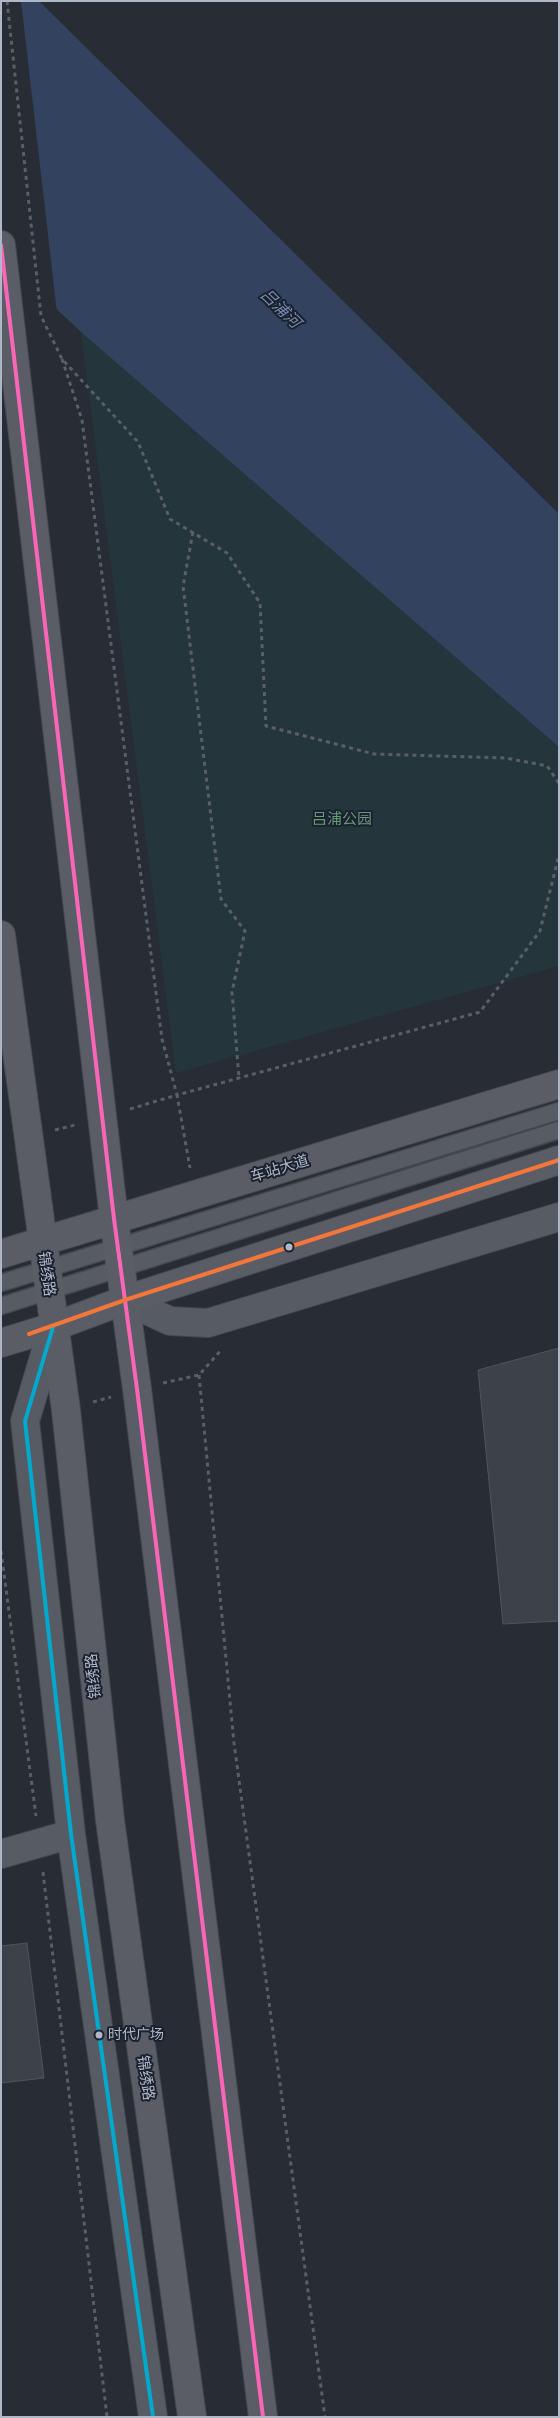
<!DOCTYPE html>
<html>
<head>
<meta charset="utf-8">
<style>
	body { margin:0 }
	#map { position:relative; width:560px; height:2418px; overflow:hidden; background:#272c35; font-family:Manrope,sans-serif }
	canvas { display:block }
	.frame { position:absolute; inset:0; border:2px solid #b0b7c7; pointer-events:none }
</style>
</head>
<body>
<div id="map">
<canvas width="560" height="2418"></canvas>
<div class="frame"></div>
</div>
<script>
const context = document.querySelector('canvas').getContext('2d');
context.lineJoin = 'round';
function paint(path, color) { context.fillStyle = color; context.fill(path, 'evenodd'); }
const shape = rows => new Path2D(rows.map(r => 'M' + r).join(''));
function stroke(path, color, width, dash) { context.strokeStyle = color; context.lineWidth = width; context.lineCap = dash ? 'butt' : 'round'; context.setLineDash(dash || []); context.stroke(path); }
function write(font, color, halo, rows, align = 'center') {
  context.font = font + ' Manrope,"Noto Sans SC",sans-serif'; context.lineWidth = 4; context.setLineDash([]); context.textBaseline = 'middle'; context.strokeStyle = halo; context.fillStyle = color; for (const [text, x, y, turn = 0] of rows) {
    context.save(); context.translate(x, y); context.rotate((+turn || 0) * Math.PI / 180); context.textAlign = isNaN(turn) ? turn : align; if (halo) context.strokeText(text, 0, 0); context.fillText(text, 0, 0); context.restore();
  }
}
paint(shape([
	[81,332,559,747,559,966,176,1073]
]), '#24363b');
paint(shape([
	[1,1,39,1,559,514,559,747,81,332,1,257]
]), '#33425f');
paint(shape([
	[1,1,21,1,57,313,1,261]
]), '#272c35');
const building = shape([
	[559,1348,559,1621,503,1624,478,1370,559,1348],
	[27,1943,44,2078,1,2083,1,1946,27,1943]
]);
paint(building, '#3d414a');
stroke(building, '#4f545d', 1);
const lane = shape([
	[1,1283,559,1111],
	[1,1306,559,1130]
]);
const street = shape([
	[125,1300,170,1321,208,1323,559,1217],
	[53,1327,25,1421,71,1834,153,2417],
	[1,1854,71,1834]
]);
const primary = shape([
	[1,245,114,1219,137,1389,263,2417],
	[1,935,66,1410,110,1820,192,2417],
	[1,1254,559,1084],
	[1,1343,53,1327,125,1300,559,1160]
]);
stroke(lane, '#43474e', 19);
stroke(street, '#43474e', 30);
stroke(primary, '#444952', 30);
stroke(shape([
	[7,1,41,316,62,359,138,442,170,519,227,553,260,603,266,726,374,754,506,758,547,766,559,783],
	[62,359,82,420,162,1039,177,1095,480,1012,540,931,559,855],
	[193,532,183,586,221,899,245,931,232,992,239,1078],
	[130,1109,177,1095,190,1168],
	[55,1130,75,1125],
	[199,1375,234,1743,325,2417],
	[163,1383,199,1375,222,1349],
	[93,1402,111,1397],
	[1,1551,36,1816],
	[43,1872,107,2417]
]), '#5a5f67', 3, [4, 4]);
stroke(lane, '#575b64', 16);
stroke(street, '#575b64', 28);
stroke(primary, '#5a5d65', 28);
stroke(shape([
	[1,245,114,1219,137,1389,263,2417]
]), '#fa66b7', 4);
stroke(shape([
	[53,1327,25,1421,71,1834,153,2417]
]), '#00a9ce', 4);
stroke(shape([
	[29,1334,125,1300,559,1160]
]), '#f5763a', 4);
for (const [x, y, r, color] of [
	[289,1247,4.5,"#b0b7c7"],
	[99,2035,4.5,"#b0b7c7"]
]) { const dot = new Path2D(); dot.arc(x, y, r, 0, 2 * Math.PI); context.fillStyle = color; context.fill(dot); stroke(dot, '#1a2230', 2); }
write('14px', '#b0b7c7', '#1a2230', [
	["时代广场",108,2035]
], 'left');
write('15px', '#669976', '#1a2230', [
	["吕浦公园",342,820]
]);
write('15px', '#b0b7c7', '#1a2230', [
	["车站大道",280,1169,-17],
	["锦绣路",46,1274,82],
	["锦绣路",94,1676,-96],
	["锦绣路",145,2078,82]
]);
write('italic 16px', '#778bb1', '#1a2230', [
	["吕浦河",280,309,44]
]);
</script>
</body>
</html>
